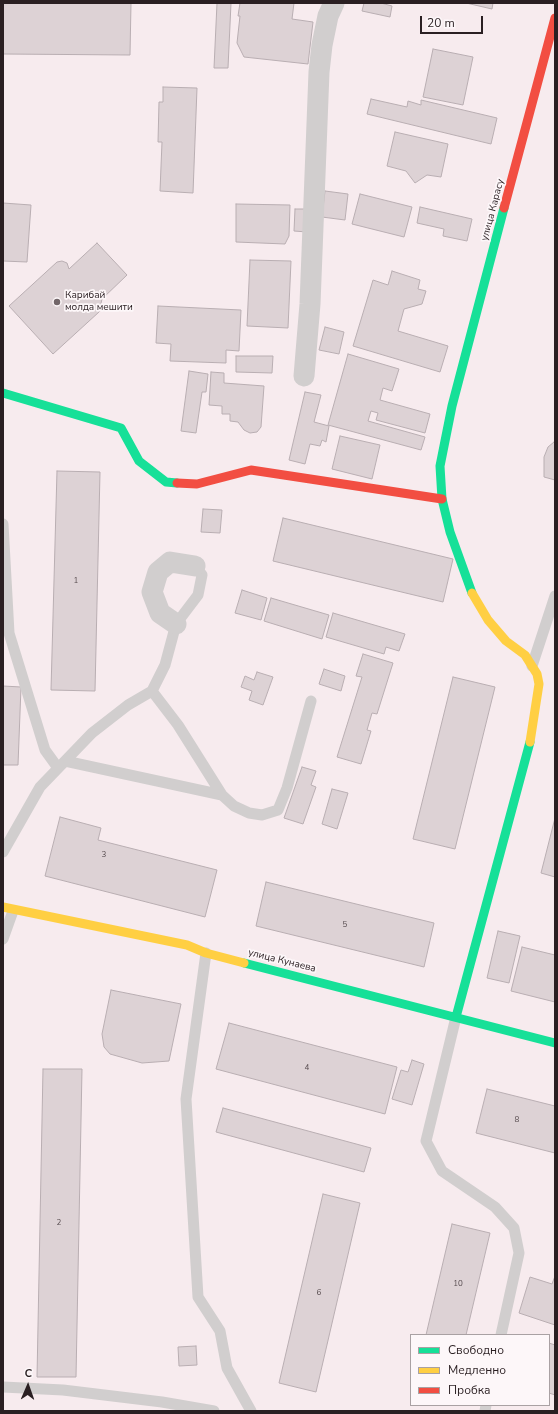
<!DOCTYPE html>
<html>
<head>
<meta charset="utf-8">
<style>
	body { margin:0 }
	#map { position:relative; width:558px; height:1414px; overflow:hidden; background:#f7ebee; font-family:"Nunito Sans",sans-serif }
	canvas { display:block }
	.frame { position:absolute; inset:0; border:4px solid #2a1f22; pointer-events:none }
	.legend { position:absolute; left:410px; top:1334px; width:140px; height:72px; box-sizing:border-box; background:#fdf7f9; border:1px solid #a9a1a3; margin:0; padding:5px 7px; list-style:none; font-size:12px; color:#2a1f22 }
	.legend li { display:flex; align-items:center; gap:8px; height:20px }
	.legend b { width:20px; border:1px solid #a9a1a3 }
	.north { position:absolute; left:8px; top:1366px; width:40px; height:40px; -webkit-text-stroke:3px #fdf7f9; paint-order:stroke; rotate:2deg; font-size:11px; font-weight:700; line-height:16px; text-align:center; color:#2a1f22 }
	.north::after { content:''; display:block; margin:auto; width:14px; height:18px; background:#2a1f22; clip-path:polygon(50% 0,100% 100%,50% 72%,0 100%) }
	.scale { position:absolute; left:420px; top:16px; width:63px; height:18px; box-sizing:border-box; border:2px solid #2a1f22; border-top:0; padding-left:5px; font-size:12px; line-height:14px; white-space:nowrap; color:#2a1f22; -webkit-text-stroke:3px #fdf7f9; paint-order:stroke }
</style>
</head>
<body>
<div id="map">
<canvas width="558" height="1414"></canvas>
<div class="frame"></div>
<ul class="legend">
<li><b style="height:5px;background:#16e098"></b>Свободно</li>
<li><b style="height:5px;background:#ffcf43"></b>Медленно</li>
<li><b style="height:5px;background:#f24e42"></b>Пробка</li>
</ul>
<div class="north">С</div>
<div class="scale">20 m</div>
</div>
<script>
const context = document.querySelector('canvas').getContext('2d');
context.lineJoin = 'round';
function paint(path, color) { context.fillStyle = color; context.fill(path, 'evenodd'); }
const shape = rows => new Path2D(rows.map(r => 'M' + r).join(''));
function stroke(path, color, width, dash) { context.strokeStyle = color; context.lineWidth = width; context.lineCap = dash ? 'butt' : 'round'; context.setLineDash(dash || []); context.stroke(path); }
function write(font, color, halo, rows, align = 'center') {
  context.font = font + ' "Nunito Sans",sans-serif'; context.lineWidth = 3.5; context.setLineDash([]); context.textBaseline = 'middle'; context.strokeStyle = halo; context.fillStyle = color; for (const [text, x, y, turn = 0] of rows) {
    context.save(); context.translate(x, y); context.rotate((+turn || 0) * Math.PI / 180); context.textAlign = isNaN(turn) ? turn : align; if (halo) context.strokeText(text, 0, 0); context.fillText(text, 0, 0); context.restore();
  }
}
const building = shape([
	[3,3,131,3,130,55,3,54,3,3],
	[217,3,231,3,228,68,214,68,217,3],
	[240,3,294,3,292,19,313,22,308,64,244,57,237,43,240,16,238,16,240,3],
	[364,3,381,3,392,6,390,17,362,11,364,3],
	[466,3,493,3,492,9,466,3],
	[433,49,473,57,463,105,423,97,433,49],
	[163,87,197,88,193,193,160,191,162,142,158,142,159,102,163,102,163,87],
	[371,99,407,107,408,101,421,105,421,100,497,118,491,144,367,114,371,99],
	[395,132,448,144,441,177,427,175,415,183,406,171,387,166,395,132],
	[325,191,348,194,345,220,322,217,325,191],
	[360,194,412,207,404,237,352,224,360,194],
	[3,203,31,205,27,262,3,261,3,203],
	[236,204,290,205,289,236,285,244,236,242,236,204],
	[420,207,472,219,467,241,443,236,444,229,417,223,420,207],
	[295,209,308,209,307,232,294,231,295,209],
	[97,243,127,275,102,299,99,312,53,354,9,306,57,262,62,261,67,263,69,269,97,243],
	[250,260,291,261,288,328,247,326,250,260],
	[392,271,420,280,418,289,426,291,422,304,404,309,398,331,448,346,440,372,353,346,373,280,388,285,392,271],
	[158,306,241,310,239,351,226,350,226,363,170,361,171,344,156,343,158,306],
	[325,327,344,332,339,354,319,350,325,327],
	[348,354,399,369,392,391,383,388,380,400,430,414,425,433,376,420,378,413,371,411,368,421,425,437,421,450,328,425,348,354],
	[236,356,273,356,272,373,236,372,236,356],
	[189,371,208,374,206,392,202,392,196,433,181,431,189,371],
	[211,372,224,373,224,383,264,386,261,427,257,432,250,433,244,430,238,422,230,421,230,414,222,414,222,406,209,405,211,372],
	[305,392,321,395,314,422,329,426,326,442,322,440,320,446,310,444,305,464,289,460,305,392],
	[340,436,380,445,372,479,332,469,340,436],
	[554,442,555,442,555,480,544,477,544,457,548,447,554,442],
	[57,471,100,472,95,691,51,690,57,471],
	[203,509,222,510,220,533,201,532,203,509],
	[283,518,453,559,443,602,273,561,283,518],
	[242,590,267,598,261,620,235,613,242,590],
	[271,598,329,615,322,639,264,621,271,598],
	[333,613,405,634,399,651,386,647,384,654,326,637,333,613],
	[363,654,393,663,377,714,372,713,367,730,371,731,361,764,337,757,362,677,356,676,363,654],
	[324,669,345,676,341,691,319,684,324,669],
	[257,672,273,677,263,705,249,700,252,691,241,687,245,676,254,680,257,672],
	[453,677,495,687,455,849,413,839,453,677],
	[3,686,21,687,18,765,3,765,3,686],
	[302,767,316,771,311,785,316,787,303,824,284,818,302,767],
	[332,789,348,793,337,829,322,824,332,789],
	[60,817,101,828,98,840,217,870,205,917,45,876,60,817],
	[555,818,555,877,541,873,555,818],
	[266,882,434,923,424,967,256,926,266,882],
	[498,931,520,936,509,983,487,978,498,931],
	[522,947,555,955,555,1002,511,991,522,947],
	[111,990,181,1004,169,1061,142,1063,110,1054,104,1047,102,1034,111,990],
	[229,1023,397,1067,385,1114,216,1069,229,1023],
	[412,1060,424,1064,412,1105,392,1099,401,1070,408,1072,412,1060],
	[43,1069,82,1069,76,1377,37,1377,43,1069],
	[487,1089,555,1106,555,1153,476,1133,487,1089],
	[223,1108,371,1148,364,1172,216,1132,223,1108],
	[323,1194,360,1203,316,1392,279,1383,323,1194],
	[452,1224,490,1233,466,1335,426,1335,452,1224],
	[555,1276,555,1325,519,1313,530,1277,552,1284,555,1276],
	[549,1343,555,1345,555,1395,549,1393,549,1343],
	[196,1346,197,1365,179,1366,178,1347,196,1346]
]);
paint(building, '#ddd2d5');
stroke(building, '#b9aeb2', 1);
stroke(shape([
	[3,524,9,633,45,750,58,768],
	[532,666,555,596],
	[152,691,178,725,222,795,234,806,249,813,262,815,278,810,287,788,311,701],
	[65,761,222,795],
	[3,852,40,787,92,733,128,705,152,691,165,665,176,624,198,595,202,575,195,566],
	[3,939,13,911],
	[206,953,186,1099,198,1297,220,1331,227,1368,251,1411],
	[456,1017,426,1141,442,1171,495,1207,514,1228,519,1253,501,1335],
	[3,1387,63,1390,162,1402,214,1411],
	[485,1411,486,1405]
]), '#d1cece', 11);
stroke(shape([
	[304,376,310,304,319,72,322,45,328,16,334,3],
	[176,624,160,613,152,592,158,572,170,562,195,566]
]), '#d1cece', 21);
stroke(shape([
	[3,393,121,428,139,461,166,482,177,483],
	[472,593,450,532,442,499,440,466,452,406,504,208],
	[244,963,555,1043],
	[456,1017,530,742]
]), '#16e098', 9);
stroke(shape([
	[472,593,488,620,506,641,525,655,537,674,539,684,530,742],
	[3,907,187,945,206,953,244,963]
]), '#ffcf43', 9);
stroke(shape([
	[504,208,555,18],
	[177,483,197,484,251,470,442,499]
]), '#f24e42', 9);
for (const [x, y, r, color] of [
	[57,302,4,"#726669"]
]) { const dot = new Path2D(); dot.arc(x, y, r, 0, 2 * Math.PI); context.fillStyle = color; context.fill(dot); stroke(dot, '#fdf7f9', 1.5); }
write('8px', '#574c4f', null, [
	["1",76,581],
	["3",104,855],
	["5",345,925],
	["4",307,1068],
	["8",517,1120],
	["2",59,1223],
	["10",458,1284],
	["6",319,1293]
]);
write('10px', '#2a1f22', '#fdf7f9', [
	["улица Карасу",493,210,-75],
	["улица Кунаева",282,961,14]
]);
write('10px', '#2a1f22', '#fdf7f9', [
	["Карибай",65,296],
	["молда мешити",65,308]
], 'left');
</script>
</body>
</html>
